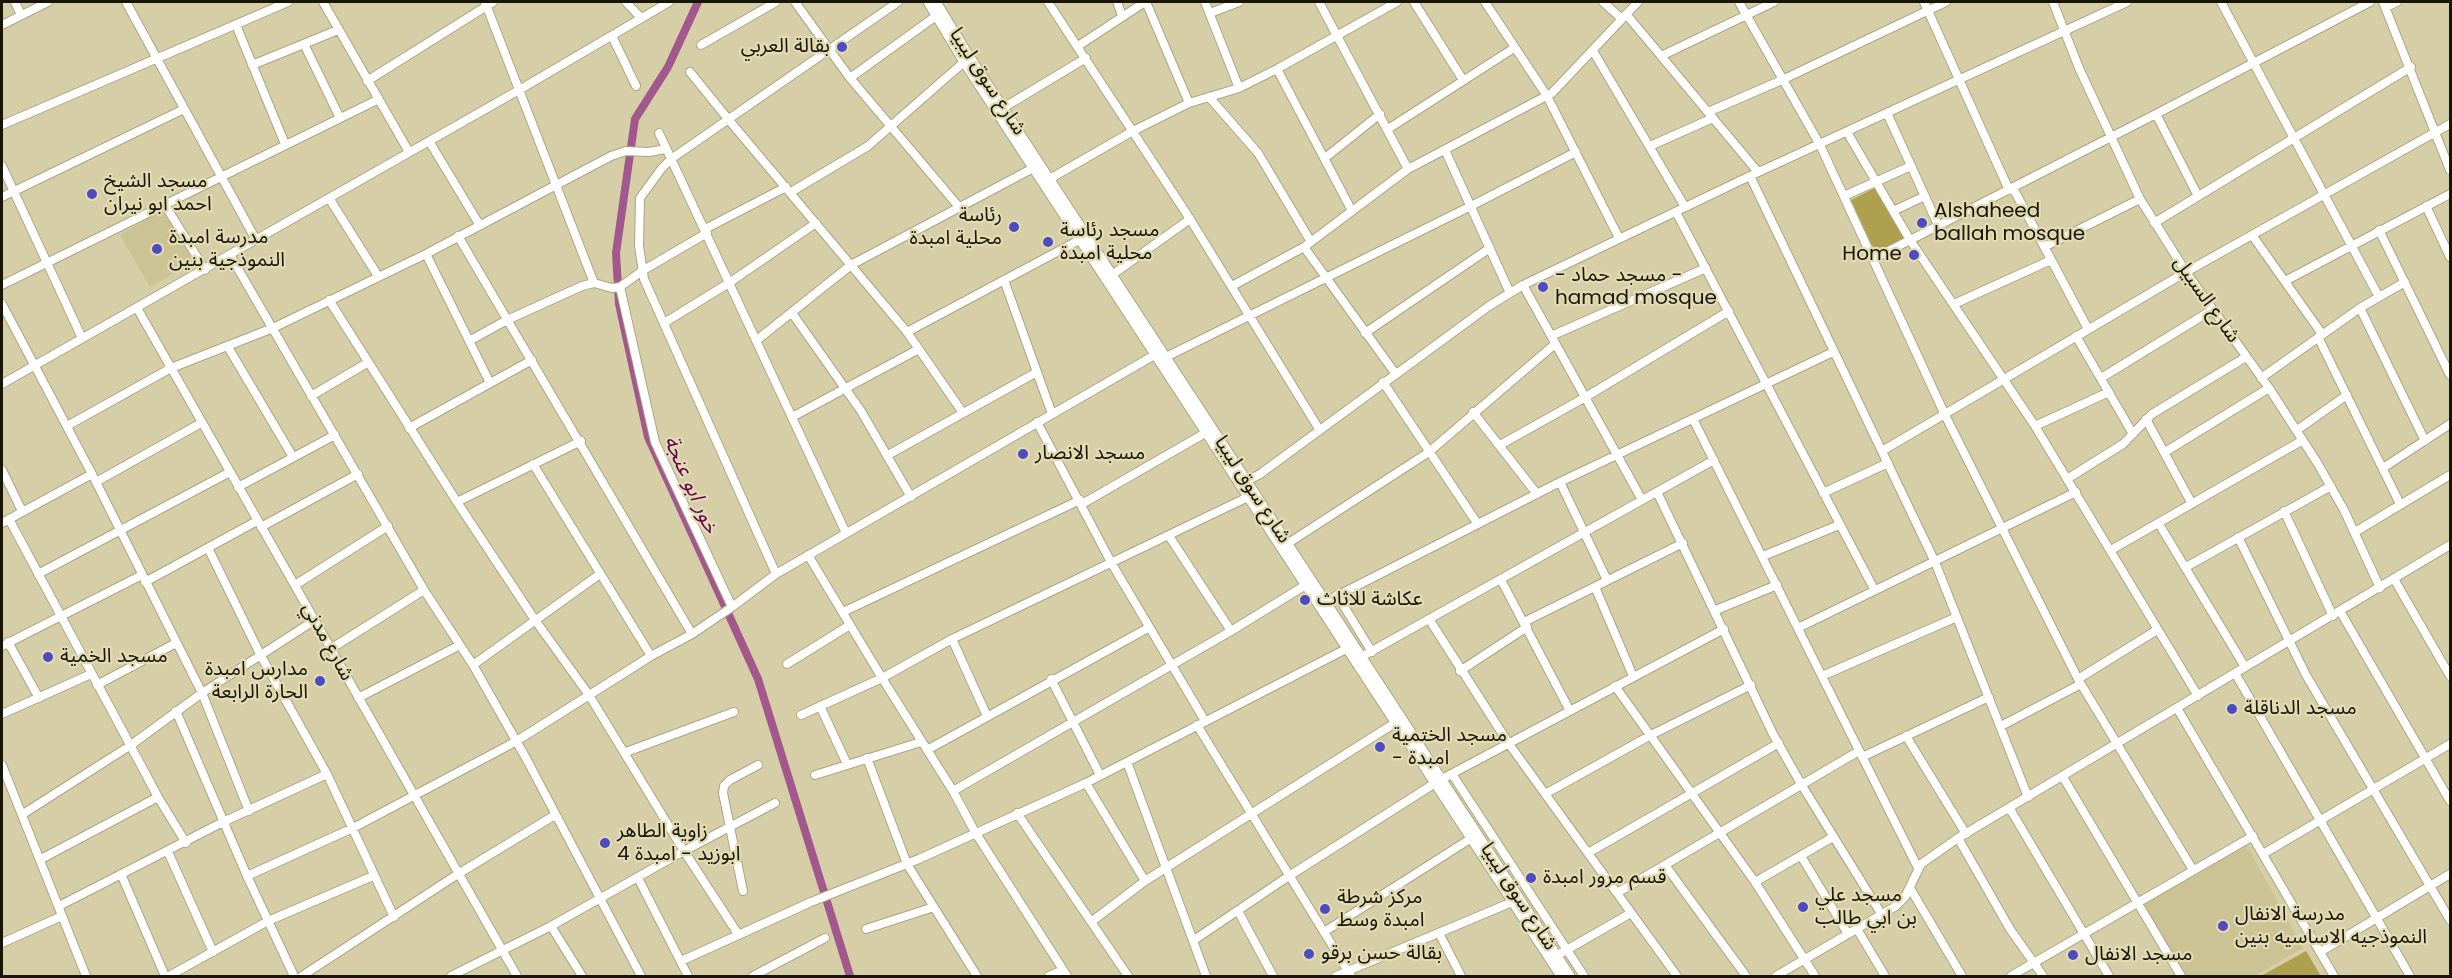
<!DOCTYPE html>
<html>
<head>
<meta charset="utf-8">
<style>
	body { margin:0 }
	#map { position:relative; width:2452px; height:978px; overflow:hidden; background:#d5cea6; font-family:Poppins,sans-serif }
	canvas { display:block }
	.frame { position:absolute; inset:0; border:3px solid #171506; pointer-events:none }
</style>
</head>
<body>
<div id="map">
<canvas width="2452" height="978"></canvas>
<div class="frame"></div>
</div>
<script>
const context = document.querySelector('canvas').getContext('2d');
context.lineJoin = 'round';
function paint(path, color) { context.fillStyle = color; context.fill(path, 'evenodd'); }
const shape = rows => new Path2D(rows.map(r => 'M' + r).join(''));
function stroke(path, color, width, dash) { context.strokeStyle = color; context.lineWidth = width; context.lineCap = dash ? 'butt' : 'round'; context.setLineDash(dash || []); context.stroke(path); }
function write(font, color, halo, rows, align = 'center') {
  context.font = font + ' Poppins,"Noto Sans Arabic",sans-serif'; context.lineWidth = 4.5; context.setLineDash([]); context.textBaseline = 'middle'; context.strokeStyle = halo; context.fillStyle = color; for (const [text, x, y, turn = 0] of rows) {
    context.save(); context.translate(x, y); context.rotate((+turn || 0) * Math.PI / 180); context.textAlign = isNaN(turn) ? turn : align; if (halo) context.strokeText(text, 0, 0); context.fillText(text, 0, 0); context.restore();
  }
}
paint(shape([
	[163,210,194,262,150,287,120,235],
	[2246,844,2303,948,2254,976,2185,976,2141,903]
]), '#ccc395');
paint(shape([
	[1875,188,1905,239,1876,254,1851,200],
	[2306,951,2321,976,2261,976]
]), '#afa050');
stroke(shape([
	[698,2,668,67,635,119,616,253,619,304,648,437,758,679,850,976]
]), '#a2578d', 8);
const minor = shape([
	[15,2,21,15],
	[126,2,256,240],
	[323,2,409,152],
	[485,2,594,283,612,288,620,287,642,271,707,233],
	[626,2,641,18],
	[795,2,850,78,959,207],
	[1048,2,1190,219,1319,429],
	[1117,2,1122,16],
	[1146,2,1189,103],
	[1205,2,1239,88],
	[1319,2,1408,169],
	[1414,2,1463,80],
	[1485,2,1547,96,1619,238],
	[1603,2,1622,19],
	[1739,2,1820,145,1945,415,2078,679,2193,870],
	[1924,2,2009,190],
	[2053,2,2079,68,2140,199,2186,272,2269,388,2318,464,2344,510,2380,588],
	[2221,2,2379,297],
	[2383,2,2450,170],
	[2386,7,2397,2],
	[1210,13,1239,2],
	[1626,14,1758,172],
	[2,25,48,2],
	[236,25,285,144],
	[612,36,636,86],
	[304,44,340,118],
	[701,45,776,2],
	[1078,46,1145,2],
	[1593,51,1685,207],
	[1661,56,1774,2],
	[252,65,338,30],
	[1277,69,1352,211],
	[690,72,728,119,907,332,963,413],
	[850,78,936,16],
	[367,81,493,2],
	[1209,97,1258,153,1311,242],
	[1003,108,1086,58],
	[1708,112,1782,80,1946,2],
	[1887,113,1938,225],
	[2156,114,2198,196],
	[2,125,288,2],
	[1388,129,1514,48],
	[1847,132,1910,240,2035,426,2198,696],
	[659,133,846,533],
	[429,141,479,224],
	[1650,146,1713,118],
	[1445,150,1510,293],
	[1325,158,1380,114],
	[2,166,82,338],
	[1750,176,1935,562,2028,797],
	[1046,181,1133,131,1189,103,1239,88,1277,69,1397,2],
	[2013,188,2088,329],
	[791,192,868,146,964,62],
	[1844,196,1911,166],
	[2,197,184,109],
	[329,198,378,276],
	[165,205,205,270],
	[2426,206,2450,257],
	[1893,211,1925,196],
	[1676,212,1874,589],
	[2154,223,2411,67],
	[705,229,786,187],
	[2379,230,2450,375],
	[2252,235,2322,334],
	[1304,247,1395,373],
	[2044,247,2140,199],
	[426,254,490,383],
	[230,255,424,590,473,665,527,760,641,976],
	[1873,259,2156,114,2370,2],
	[1112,275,1190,219],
	[1004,280,1052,414],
	[2285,281,2450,194],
	[2,285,379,99],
	[1523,285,1642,500],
	[1232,286,1304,247,1408,169,1552,93,1638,2],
	[620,287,655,442,732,607],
	[329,300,457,502,535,620,589,695,684,851,738,934],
	[2,304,92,474,202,693,249,811],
	[1954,304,2051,260],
	[137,308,517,976],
	[2360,308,2425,441],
	[792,313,861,411,911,497],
	[664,323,729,283,816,223],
	[907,332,1083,238],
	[1365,333,1490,248],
	[1551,336,1706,268],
	[2076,336,2133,434],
	[2318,337,2400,504],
	[757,340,851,265,1037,166],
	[469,341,507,320,582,286,594,283],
	[228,347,293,457],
	[1166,357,1471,206,1576,152],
	[2101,378,2212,310],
	[2261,378,2360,308,2405,282],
	[1383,382,1477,523],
	[2,384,519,90,669,2],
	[311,396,367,363],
	[1473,412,1537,494],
	[792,417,919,349],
	[1693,419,1918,868],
	[2146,419,2192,504],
	[1037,422,1112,564,1205,721],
	[67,426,171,368,273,328,426,254,611,156,626,151,649,152,666,149],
	[2035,426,2109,392],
	[409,428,532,360],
	[2297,430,2347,395],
	[1500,445,1584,398,1729,311],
	[1882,451,2186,272,2450,124],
	[2165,452,2269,388],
	[888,455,1037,372],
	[533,464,651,656],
	[2383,468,2450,424],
	[2,470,22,511],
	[2067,479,2123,444,2152,414,2246,357],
	[96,482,201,423],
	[1560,482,1607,580],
	[1243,483,1260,474,1489,306,1523,285,1750,176,2127,2],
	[238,487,335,435],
	[1657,492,1773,734,1801,784,1882,915],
	[1823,493,1888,463],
	[457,502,581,441],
	[1082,504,1207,432],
	[2284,511,2333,616],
	[9,519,158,797,186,843],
	[2,523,92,474],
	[2159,524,2245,667],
	[261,527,358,474],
	[2355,532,2450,475],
	[1169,536,1231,631],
	[2238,537,2306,675,2450,920],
	[1287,544,1429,452,1555,344],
	[208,548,261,656,327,774,394,917],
	[2111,550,2303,440],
	[808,555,882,678,953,791,975,832,1067,976],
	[1763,556,1839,525],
	[2186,567,2331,486],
	[38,574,230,472],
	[776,574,644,279,639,246,640,198,662,168,671,159,898,2],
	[2394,579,2450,676],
	[1501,580,1570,711],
	[145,582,257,521],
	[295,585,388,526],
	[1595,587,1633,676],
	[1337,595,1372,652],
	[1325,602,1560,482,1833,352],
	[1716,610,1777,585],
	[2340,611,2450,801],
	[843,612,1080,500],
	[1429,619,1509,744,1677,976],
	[1524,622,1683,543],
	[1798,628,2076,492],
	[692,634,732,607,776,574,1158,353],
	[952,639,987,716],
	[8,642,39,698],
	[2,646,142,575],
	[332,648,424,590],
	[1361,657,1714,460],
	[787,664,850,625],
	[473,665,600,574],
	[1460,671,1527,627],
	[2235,673,2410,976],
	[1822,676,1957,617],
	[1051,679,1100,775],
	[2078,679,2157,630],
	[97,685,176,643],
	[1615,686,1755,882,1815,976],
	[358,698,460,645],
	[820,706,847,764],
	[2177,708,2334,976],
	[176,711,247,876,294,976],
	[2,714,91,674],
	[801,715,882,678,952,639,1248,497],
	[1197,725,1351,976],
	[2001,726,2081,684],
	[1906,736,1966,834],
	[927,750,1148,628],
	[626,752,734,712],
	[1862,757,1989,697],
	[867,758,907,864,977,976],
	[1127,762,1206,976],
	[2,765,86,976],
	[1452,774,1584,976],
	[815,775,921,742],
	[2063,777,2181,976],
	[1086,783,1145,881],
	[953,791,1231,631,1309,583],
	[1545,794,1651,735,1751,685],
	[2010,809,2109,976],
	[1017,813,1128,976],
	[23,814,131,745,202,693,315,620],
	[1958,838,2010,929,2043,976],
	[168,852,213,952],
	[1588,853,1779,743],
	[2263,854,2450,744],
	[1801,856,1848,934],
	[41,859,158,797],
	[1665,865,1746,976],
	[121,874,165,976],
	[247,876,353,828,515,742,651,656,692,634,458,236],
	[638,878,688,976],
	[1755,882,1833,837],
	[1910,888,1962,976],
	[743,891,723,793,724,786,730,780,758,765],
	[1617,893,1859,751],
	[59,906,223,822,327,774],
	[1238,911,1273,976],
	[1091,922,1145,881,1395,723],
	[551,926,582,976],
	[866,929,934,907],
	[1857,929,1885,976],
	[1324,932,1470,839],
	[1439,933,1461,976],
	[1194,940,1289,876,1440,780,1724,629],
	[2,943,62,916],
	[2320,952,2450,874],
	[1556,956,1631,913],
	[681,961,811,902,919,859,1086,783,1350,647],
	[169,976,268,921,373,876],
	[302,976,458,874,555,815],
	[451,976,551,926,684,851,775,803],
	[753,976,825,938],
	[1049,976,1063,970],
	[1336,976,1517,900],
	[1776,976,1896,906,1905,897,1921,864,1958,838,2450,545],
	[2011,976,2253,836]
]);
const major = shape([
	[928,2,964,62,1561,976],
	[936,2,969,56,1570,976]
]);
stroke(minor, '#ada57f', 10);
stroke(major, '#ada57f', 11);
stroke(minor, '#fff', 8);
stroke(major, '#fff', 9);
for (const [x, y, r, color] of [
	[842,47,6,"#4e4ac0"],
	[92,194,6,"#4e4ac0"],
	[1922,223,6,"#4e4ac0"],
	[1014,227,6,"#4e4ac0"],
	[1048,242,6,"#4e4ac0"],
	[157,249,6,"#4e4ac0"],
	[1914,255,6,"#4e4ac0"],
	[1543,287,6,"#4e4ac0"],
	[1023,454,6,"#4e4ac0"],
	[1305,600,6,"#4e4ac0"],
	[48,657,6,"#4e4ac0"],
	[320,681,6,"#4e4ac0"],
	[2232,709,6,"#4e4ac0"],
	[1380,747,6,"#4e4ac0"],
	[605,843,6,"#4e4ac0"],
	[1531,878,6,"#4e4ac0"],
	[1803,907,6,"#4e4ac0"],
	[1325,909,6,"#4e4ac0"],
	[2223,926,6,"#4e4ac0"],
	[1309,954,6,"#4e4ac0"],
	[2073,955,6,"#4e4ac0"]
]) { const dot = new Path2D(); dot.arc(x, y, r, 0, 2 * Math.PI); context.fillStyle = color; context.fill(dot); stroke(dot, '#e2dbb3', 2); }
write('20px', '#171506', '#e2dbb3', [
	["بقالة العربي",830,47,"right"],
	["مسجد الشيخ",104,182],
	["احمد ابو نيران",104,205],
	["Alshaheed",1934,212],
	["ballah mosque",1934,235],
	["رئاسة",1002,216,"right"],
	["محلية امبدة",1002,239,"right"],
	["مسجد رئاسة",1060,231],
	["محلية امبدة",1060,254],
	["مدرسة امبدة",169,238],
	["النموذجية بنين",169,261],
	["Home",1902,255,"right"],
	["- مسجد حماد -",1555,276],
	["hamad mosque",1555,299],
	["مسجد الانصار",1035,454],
	["عكاشة للاثاث",1317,600],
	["مسجد الخمية",60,657],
	["مدارس امبدة",308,670,"right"],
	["الحارة الرابعة",308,693,"right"],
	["مسجد الدناقلة",2244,709],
	["مسجد الختمية",1392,736],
	["- امبدة",1392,759],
	["زاوية الطاهر",617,832],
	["ابوزيد - امبدة 4",617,855],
	["قسم مرور امبدة",1543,878],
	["مسجد علي",1815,896],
	["بن ابي طالب",1815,919],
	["مركز شرطة",1337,898],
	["امبدة وسط",1337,921],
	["مدرسة الانفال",2235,915],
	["النموذجيه الاساسيه بنين",2235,938],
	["بقالة حسن برقو",1321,954],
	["مسجد الانفال",2085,955]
], 'left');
write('20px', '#171506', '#e2dbb3', [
	["شارع سوق ليبيا",987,82,57],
	["شارع السبيل",2206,300,55],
	["شارع سوق ليبيا",1252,490,57],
	["شارع مدني",327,642,61],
	["شارع سوق ليبيا",1518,897,57]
]);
write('italic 21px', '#640052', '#e2dbb3', [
	["خور ابو عنجة",690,485,66]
]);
</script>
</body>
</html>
